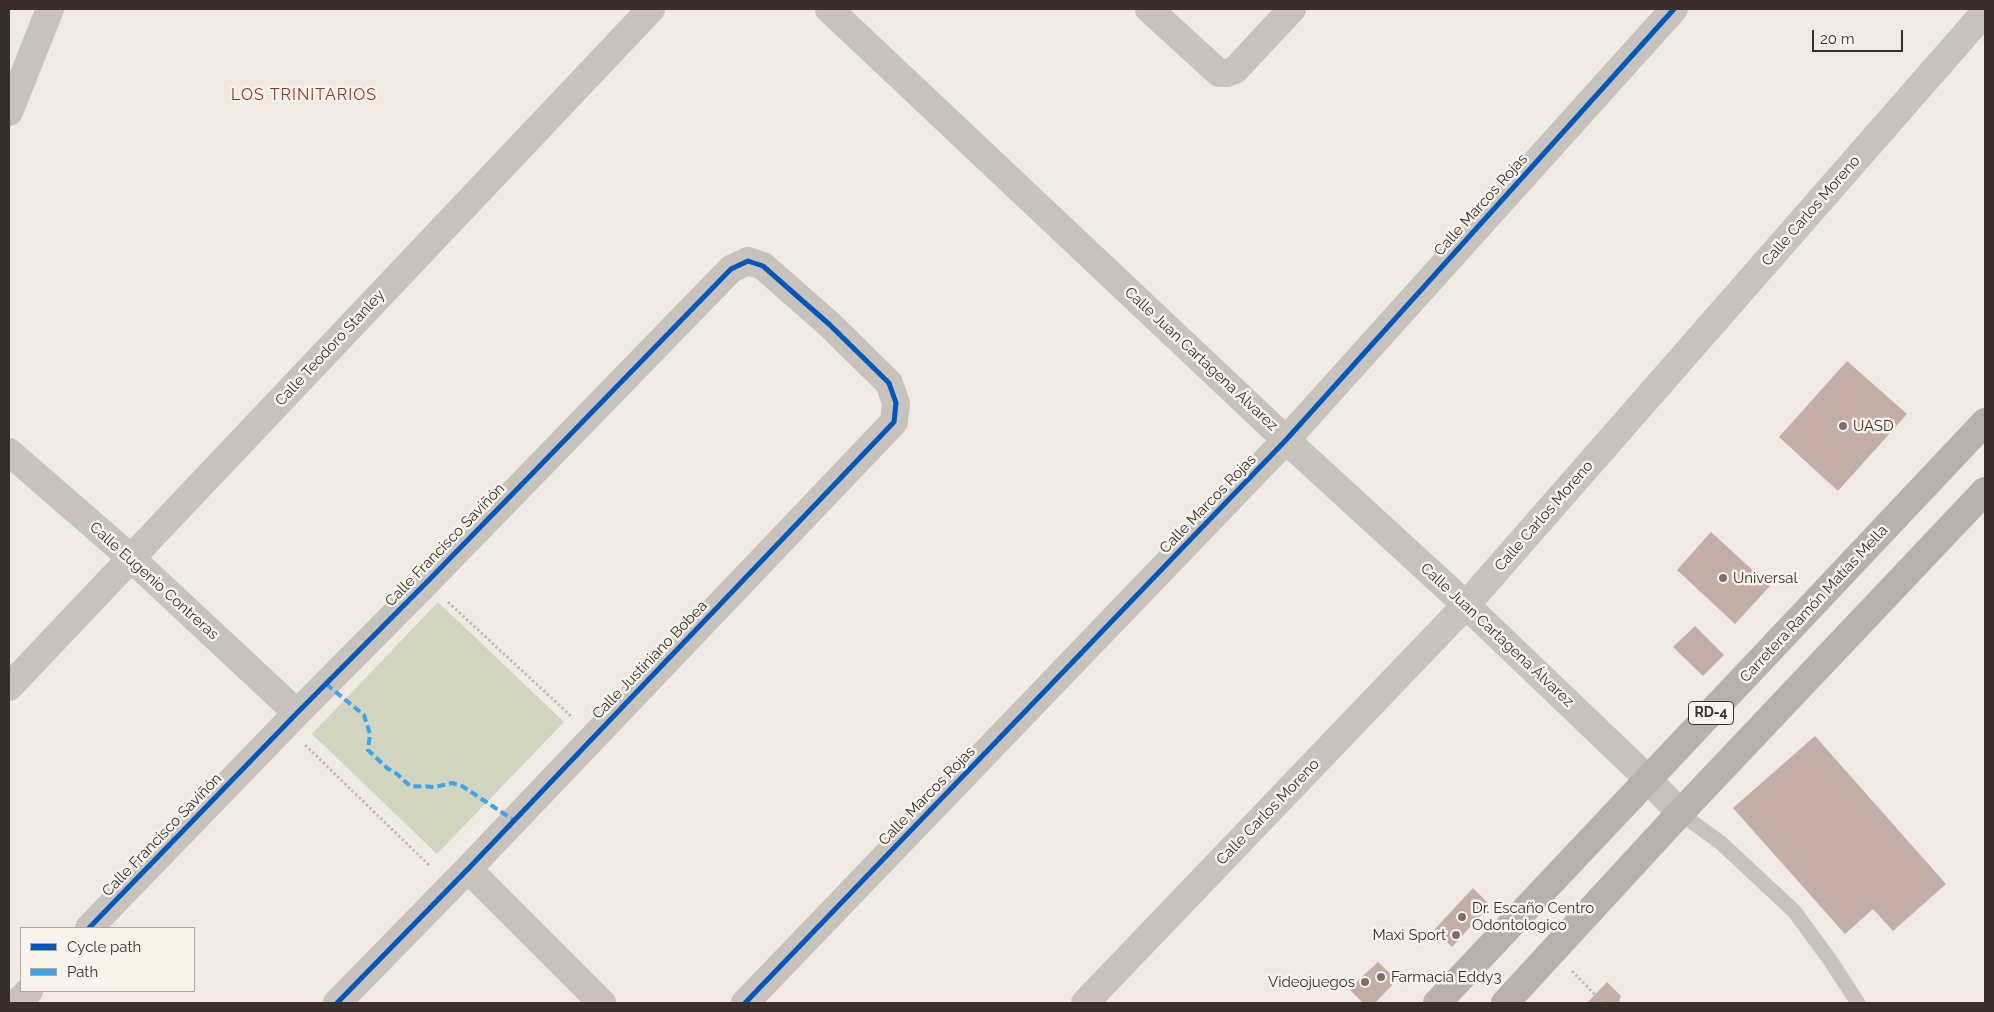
<!DOCTYPE html>
<html>
<head>
<meta charset="utf-8">
<style>
	body { margin:0 }
	#map { position:relative; width:1994px; height:1012px; overflow:hidden; background:#efeae5; font-family:Raleway,sans-serif }
	canvas { display:block }
	.frame { position:absolute; inset:0; border:10px solid #3a2f2b; pointer-events:none }
	.legend { position:absolute; left:20px; top:927px; width:175px; height:65px; box-sizing:border-box; background:#faf4ed; border:1px solid #ada59f; margin:0; padding:6px 9px; list-style:none; font-size:15px; color:#3a2f2b }
	.legend li { display:flex; align-items:center; gap:10px; height:25px }
	.legend b { width:25px; border:1px solid #ada59f }
	.scale { position:absolute; left:1812px; top:30px; width:91px; height:22px; box-sizing:border-box; border:2px solid #3a2f2b; border-top:0; padding-left:6px; font-size:15px; line-height:18px; white-space:nowrap; color:#3a2f2b; -webkit-text-stroke:4px #faf4ed; paint-order:stroke }
</style>
</head>
<body>
<div id="map">
<canvas width="1994" height="1012"></canvas>
<div class="frame"></div>
<ul class="legend">
<li><b style="height:6px;background:#0057b8"></b>Cycle path</li>
<li><b style="height:6px;background:#3fa3eb"></b>Path</li>
</ul>
<div class="scale">20 m</div>
</div>
<script>
const context = document.querySelector('canvas').getContext('2d');
context.lineJoin = 'round';
function paint(path, color) { context.fillStyle = color; context.fill(path, 'evenodd'); }
const shape = rows => new Path2D(rows.map(r => 'M' + r).join(''));
function stroke(path, color, width, dash) { context.strokeStyle = color; context.lineWidth = width; context.lineCap = dash ? 'butt' : 'round'; context.setLineDash(dash || []); context.stroke(path); }
function write(font, color, halo, rows, align = 'center') {
  context.font = font + ' Raleway,sans-serif'; context.lineWidth = 5; context.setLineDash([]); context.textBaseline = 'middle'; context.strokeStyle = halo; context.fillStyle = color; for (const [text, x, y, turn = 0] of rows) {
    context.save(); context.translate(x, y); context.rotate((+turn || 0) * Math.PI / 180); context.textAlign = isNaN(turn) ? turn : align; if (halo) context.strokeText(text, 0, 0); context.fillText(text, 0, 0); context.restore();
  }
}
paint(shape([
	[438,602,564,722,437,854,312,734]
]), '#d1d4bf');
paint(shape([
	[1847,361,1907,414,1838,491,1779,437],
	[1711,532,1770,586,1735,624,1677,570],
	[1695,626,1724,655,1703,676,1673,647],
	[1815,736,1946,884,1893,931,1873,909,1845,934,1733,808],
	[1473,888,1490,905,1452,947,1434,930],
	[1378,962,1397,980,1375,1003,1363,1003,1349,989],
	[1607,982,1621,996,1619,1001,1622,1003,1587,1003]
]), '#c2aea7');
stroke(shape([
	[448,602,573,718],
	[305,745,430,866],
	[1572,971,1603,1003]
]), '#c1bab5', 3, [2.5, 2.5]);
stroke(shape([
	[1680,813,1721,843,1794,911,1830,960,1858,1003]
]), '#c8c2bd', 15);
stroke(shape([
	[829,9,1286,440,1466,605,1648,779,1680,813],
	[1149,9,1219,73,1227,73,1235,70,1292,9],
	[9,112,50,9],
	[9,452,131,558,297,713],
	[9,687,651,9],
	[468,869,602,1003],
	[89,928,297,713,426,583,731,269,748,261,763,266,830,325,889,383,896,403,894,422,468,869,337,1003],
	[17,1003,29,991],
	[745,1003,1286,440,1674,9],
	[1085,1003,1466,605,1985,12]
]), '#c8c2bd', 28);
stroke(shape([
	[1437,1003,1985,422],
	[1505,1003,1680,813,1985,491]
]), '#b7b0ac', 28);
stroke(shape([
	[326,684,364,715,370,734,368,750,387,768,397,774,410,786,435,787,452,783,462,786,515,821]
]), '#3fa3eb', 4, [8, 4]);
stroke(shape([
	[89,928,297,713,426,583,731,269,748,261,763,266,830,325,889,383,896,403,894,422,468,869,337,1003],
	[745,1003,1286,440,1674,9]
]), '#0057b8', 5);
for (const [x, y, r, color] of [
	[1843,426,5,"#79706c"],
	[1723,578,5,"#79706c"],
	[1462,917,5,"#79706c"],
	[1456,935,5,"#79706c"],
	[1381,977,5,"#79706c"],
	[1365,982,5,"#79706c"]
]) { const dot = new Path2D(); dot.arc(x, y, r, 0, 2 * Math.PI); context.fillStyle = color; context.fill(dot); stroke(dot, '#faf4ed', 2); }
for (const [x, y, w] of [
	[1711,713,45]
]) { const box = new Path2D(); box.roundRect(x - w / 2, y - 11.5, w, 23, 4); context.fillStyle = '#faf4ed'; context.fill(box); stroke(box, '#3a2f2b', 1); }
write('bold 14px', '#3a2f2b', null, [
	["RD-4",1711,713]
]);
write('15px', '#3a2f2b', '#faf4ed', [
	["Calle Marcos Rojas",1481,205,-48],
	["Calle Carlos Moreno",1811,211,-49],
	["Calle Teodoro Stanley",330,348,-47],
	["Calle Juan Cartagena Álvarez",1201,359,43],
	["Calle Marcos Rojas",1208,504,-46],
	["Calle Carlos Moreno",1544,516,-49],
	["Calle Francisco Saviñón",445,545,-46],
	["Calle Eugenio Contreras",154,581,42],
	["Carretera Ramón Matías Mella",1814,604,-47],
	["Calle Juan Cartagena Álvarez",1497,635,43],
	["Calle Justiniano Bobea",650,660,-46],
	["Calle Marcos Rojas",927,796,-46],
	["Calle Carlos Moreno",1268,812,-46],
	["Calle Francisco Saviñón",162,835,-46]
]);
write('15px', '#3a2f2b', '#faf4ed', [
	["UASD",1853,426],
	["Universal",1733,578],
	["Dr. Escaño Centro",1472,908],
	["Odontologico",1472,925],
	["Maxi Sport",1446,935,"right"],
	["Farmacia Eddy3",1391,977],
	["Videojuegos",1355,982,"right"]
], 'left');
context.letterSpacing = '1px';
write('16px', '#883925', '#faf4ed', [
	["LOS TRINITARIOS",304,95]
]);
context.letterSpacing = '0px';
</script>
</body>
</html>
